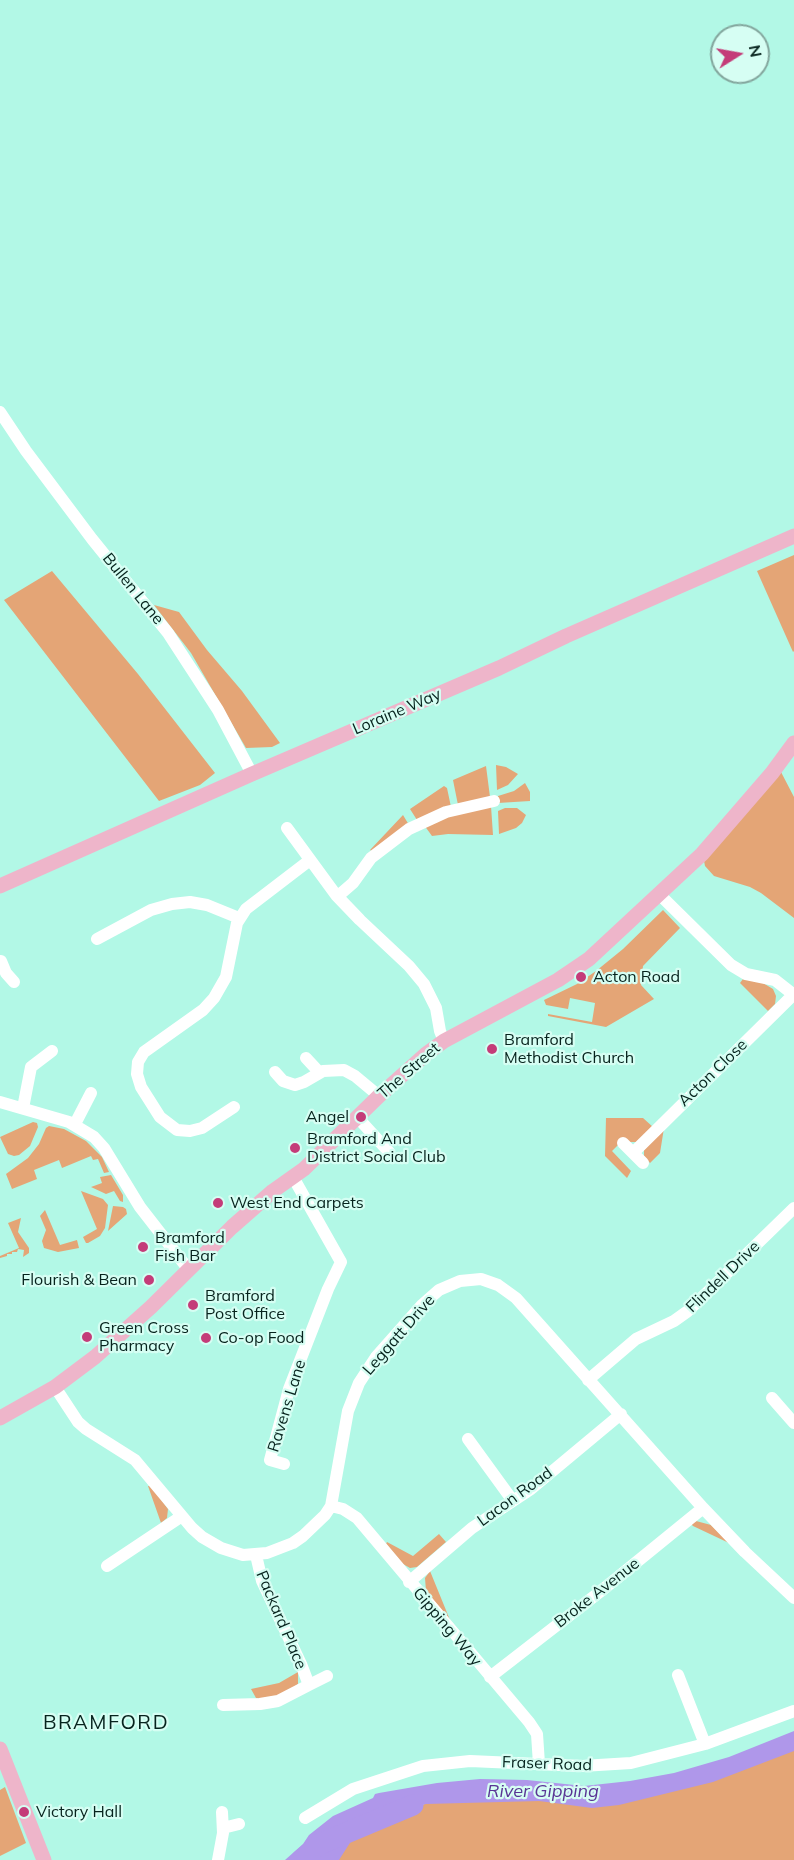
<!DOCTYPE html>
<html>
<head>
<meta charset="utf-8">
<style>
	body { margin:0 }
	#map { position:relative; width:794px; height:1860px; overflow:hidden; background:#b2f8e6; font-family:Mulish,sans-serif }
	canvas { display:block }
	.north { position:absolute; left:710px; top:24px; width:60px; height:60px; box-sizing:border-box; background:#d6fef3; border:2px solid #83a69d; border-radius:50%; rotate:79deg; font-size:16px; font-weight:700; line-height:24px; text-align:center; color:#06231d }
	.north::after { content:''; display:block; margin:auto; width:21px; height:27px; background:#c43c79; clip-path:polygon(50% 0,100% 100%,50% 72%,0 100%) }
</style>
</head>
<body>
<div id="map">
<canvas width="794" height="1860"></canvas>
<div class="north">N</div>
</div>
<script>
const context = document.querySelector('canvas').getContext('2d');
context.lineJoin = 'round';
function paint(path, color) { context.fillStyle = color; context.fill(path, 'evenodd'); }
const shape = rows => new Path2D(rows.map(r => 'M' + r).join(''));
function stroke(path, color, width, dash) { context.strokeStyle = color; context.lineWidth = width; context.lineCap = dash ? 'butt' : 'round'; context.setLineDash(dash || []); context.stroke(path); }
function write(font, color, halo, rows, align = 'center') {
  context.font = font + ' Mulish,sans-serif'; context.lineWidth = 4.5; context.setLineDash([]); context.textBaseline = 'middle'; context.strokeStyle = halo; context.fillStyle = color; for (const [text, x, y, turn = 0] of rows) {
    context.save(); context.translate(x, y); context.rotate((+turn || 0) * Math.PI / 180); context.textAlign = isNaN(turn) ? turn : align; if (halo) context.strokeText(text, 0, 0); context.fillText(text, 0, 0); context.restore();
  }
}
paint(shape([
	[794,555,794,651,793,652,757,571],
	[52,571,138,674,215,773,200,785,159,801,4,600],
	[154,605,179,612,207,650,242,691,280,743,272,747,246,748,191,653],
	[496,765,506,767,518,774,508,785,497,790],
	[486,766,490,797,458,805,453,780],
	[781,772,794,797,794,918,761,893,750,887,714,876,705,866,704,861],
	[525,783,530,792,530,801,498,803,498,796,514,791],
	[444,786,447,788,451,807,417,820,410,809],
	[491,806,493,835,448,834,432,836,424,825,431,821],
	[505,808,517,808,526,815,522,823,516,828,499,834,498,811],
	[403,815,409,825,373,852,370,850],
	[663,910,680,928,643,966,641,985,654,999,606,1027,548,1016,548,1014,592,1022,595,1003,570,998,568,1009,546,1005,544,1000,577,984,596,971,623,949],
	[743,979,763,983,773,989,776,996,775,1004,768,1011,740,983],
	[606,1118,643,1118,653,1127,636,1142,630,1142,624,1139,612,1151,631,1171,627,1178,605,1156],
	[33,1122,37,1123,38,1127,30,1146,19,1155,14,1156,8,1154,0,1137],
	[49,1126,64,1129,86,1141,102,1157,109,1172,104,1173,98,1159,93,1160,91,1156,62,1168,59,1160,34,1170,37,1179,12,1189,6,1174,28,1158,39,1144,46,1128],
	[664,1128,660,1153,650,1163,644,1156,644,1150],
	[111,1175,123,1195,123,1202,120,1201,114,1191,106,1194,91,1187,102,1183,100,1177],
	[81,1191,103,1199,108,1205,105,1228,100,1236,88,1243,86,1243,83,1237,97,1229],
	[113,1206,123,1207,126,1209,127,1214,108,1231],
	[45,1210,60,1245,77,1240,79,1248,58,1252,44,1248,42,1241,46,1230,40,1216],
	[21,1218,18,1232,29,1248,29,1253,23,1257,24,1250,18,1249,17,1252,12,1252,12,1254,7,1254,7,1256,0,1258,0,1256,19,1248,8,1223],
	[148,1486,151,1486,168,1509,167,1518,161,1523],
	[696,1521,711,1525,729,1543,693,1526,691,1524],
	[439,1534,446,1542,417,1567,410,1568,403,1564,386,1544,387,1542,413,1556],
	[430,1571,450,1620,426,1591,425,1578],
	[298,1672,298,1684,283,1695,264,1699,256,1698,251,1689,279,1683],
	[794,1738,794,1860,310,1860,324,1848,445,1795,609,1795],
	[5,1787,26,1843,0,1856,0,1790]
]), '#e4a576');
paint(shape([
	[794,1731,794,1751,713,1782,619,1805,592,1808,539,1801,426,1804,397,1812,364,1827,355,1835,339,1860,285,1860,303,1844,309,1835,333,1816,373,1798,375,1794,379,1793,437,1783,480,1779,527,1780,584,1786,630,1781,674,1773,729,1757]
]), '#af97ea');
stroke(shape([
	[301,1860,320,1844,413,1805]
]), '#af97ea', 21);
stroke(shape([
	[0,412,26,451,92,539,168,633,218,710,252,774],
	[287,828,336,895,360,920,409,966,424,984,436,1008,440,1031,444,1041],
	[660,895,731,965,746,974,775,980,794,995],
	[338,896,353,883,371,858,409,829,446,812,494,801],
	[97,939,151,910,172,904,190,902,207,905,239,918],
	[1,961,6,973,14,982],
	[306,1058,319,1072],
	[275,1072,283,1081,295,1085,304,1082,323,1071,344,1070,355,1076,379,1096],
	[0,1102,69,1122,94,1137,104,1148,140,1207,189,1270],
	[234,1107,202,1128,190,1131,177,1130,160,1117,141,1087,137,1074,138,1062,144,1052,203,1010,214,998,226,977,237,923,246,909,310,860],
	[23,1108,31,1067,52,1051],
	[358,1118,389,1152],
	[75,1124,91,1093],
	[623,1143,643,1163],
	[633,1153,793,995],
	[588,1380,636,1339,674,1321,688,1311,794,1208],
	[55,1387,78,1422,86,1429,135,1460,192,1528,202,1537,221,1548,243,1555,267,1553,293,1543,303,1536,325,1515,331,1506,348,1411,359,1383,376,1357,422,1305,439,1290,460,1281,481,1279,498,1285,516,1298,703,1508,745,1552,794,1598],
	[772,1398,794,1423],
	[468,1439,513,1501],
	[284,1464,270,1460,289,1389,328,1289,341,1262,293,1177],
	[331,1506,343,1509,357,1518,529,1722,537,1734,539,1764],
	[107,1566,182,1516],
	[409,1582,472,1528,531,1489,621,1414],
	[678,1675,705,1744],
	[490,1677,601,1591,703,1508],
	[309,1685,327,1676],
	[223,1705,260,1704,278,1701,309,1685,301,1664,262,1581,256,1555],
	[305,1818,353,1789,423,1766,470,1761,582,1766,631,1763,705,1744,794,1711],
	[223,1828,239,1824],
	[218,1860,223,1833,222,1812]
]), '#fff', 12);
stroke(shape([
	[0,886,252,774,499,668,566,636,794,536],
	[0,1418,55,1387,95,1357,151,1307,232,1227,273,1191,304,1169,379,1096,426,1054,444,1041,558,980,589,959,702,854,772,773,794,743],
	[0,1749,44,1860]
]), '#eeb5ca', 15);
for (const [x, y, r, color] of [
	[581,977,6,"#c43c79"],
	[492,1049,6,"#c43c79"],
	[361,1117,6,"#c43c79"],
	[295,1148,6,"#c43c79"],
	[218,1203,6,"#c43c79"],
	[143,1247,6,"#c43c79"],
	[149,1280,6,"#c43c79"],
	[193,1305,6,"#c43c79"],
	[87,1337,6,"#c43c79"],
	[206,1338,6,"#c43c79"],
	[24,1812,6,"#c43c79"]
]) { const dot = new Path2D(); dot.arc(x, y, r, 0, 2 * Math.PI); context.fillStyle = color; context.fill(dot); stroke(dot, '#d6fef3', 2); }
write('16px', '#06231d', '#d6fef3', [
	["Bullen Lane",133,589,51],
	["Loraine Way",397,712,-23],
	["The Street",409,1071,-41],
	["Acton Close",713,1073,-44],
	["Flindell Drive",723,1277,-44],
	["Leggatt Drive",399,1335,-49],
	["Ravens Lane",287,1406,-73],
	["Lacon Road",515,1497,-36],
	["Broke Avenue",597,1593,-38],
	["Packard Place",281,1620,67],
	["Gipping Way",447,1627,50],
	["Fraser Road",547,1764,2]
]);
write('16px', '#06231d', '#d6fef3', [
	["Acton Road",593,977],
	["Bramford",504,1040],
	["Methodist Church",504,1058],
	["Angel",349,1117,"right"],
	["Bramford And",307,1139],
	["District Social Club",307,1157],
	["West End Carpets",230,1203],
	["Bramford",155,1238],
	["Fish Bar",155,1256],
	["Flourish & Bean",137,1280,"right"],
	["Bramford",205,1296],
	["Post Office",205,1314],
	["Green Cross",99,1328],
	["Pharmacy",99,1346],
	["Co-op Food",218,1338],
	["Victory Hall",36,1812]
], 'left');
write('italic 18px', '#593494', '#d6fef3', [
	["River Gipping",543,1792]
]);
context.letterSpacing = '1.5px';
write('20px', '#06231d', '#d6fef3', [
	["BRAMFORD",106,1723]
]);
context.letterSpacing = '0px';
</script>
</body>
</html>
